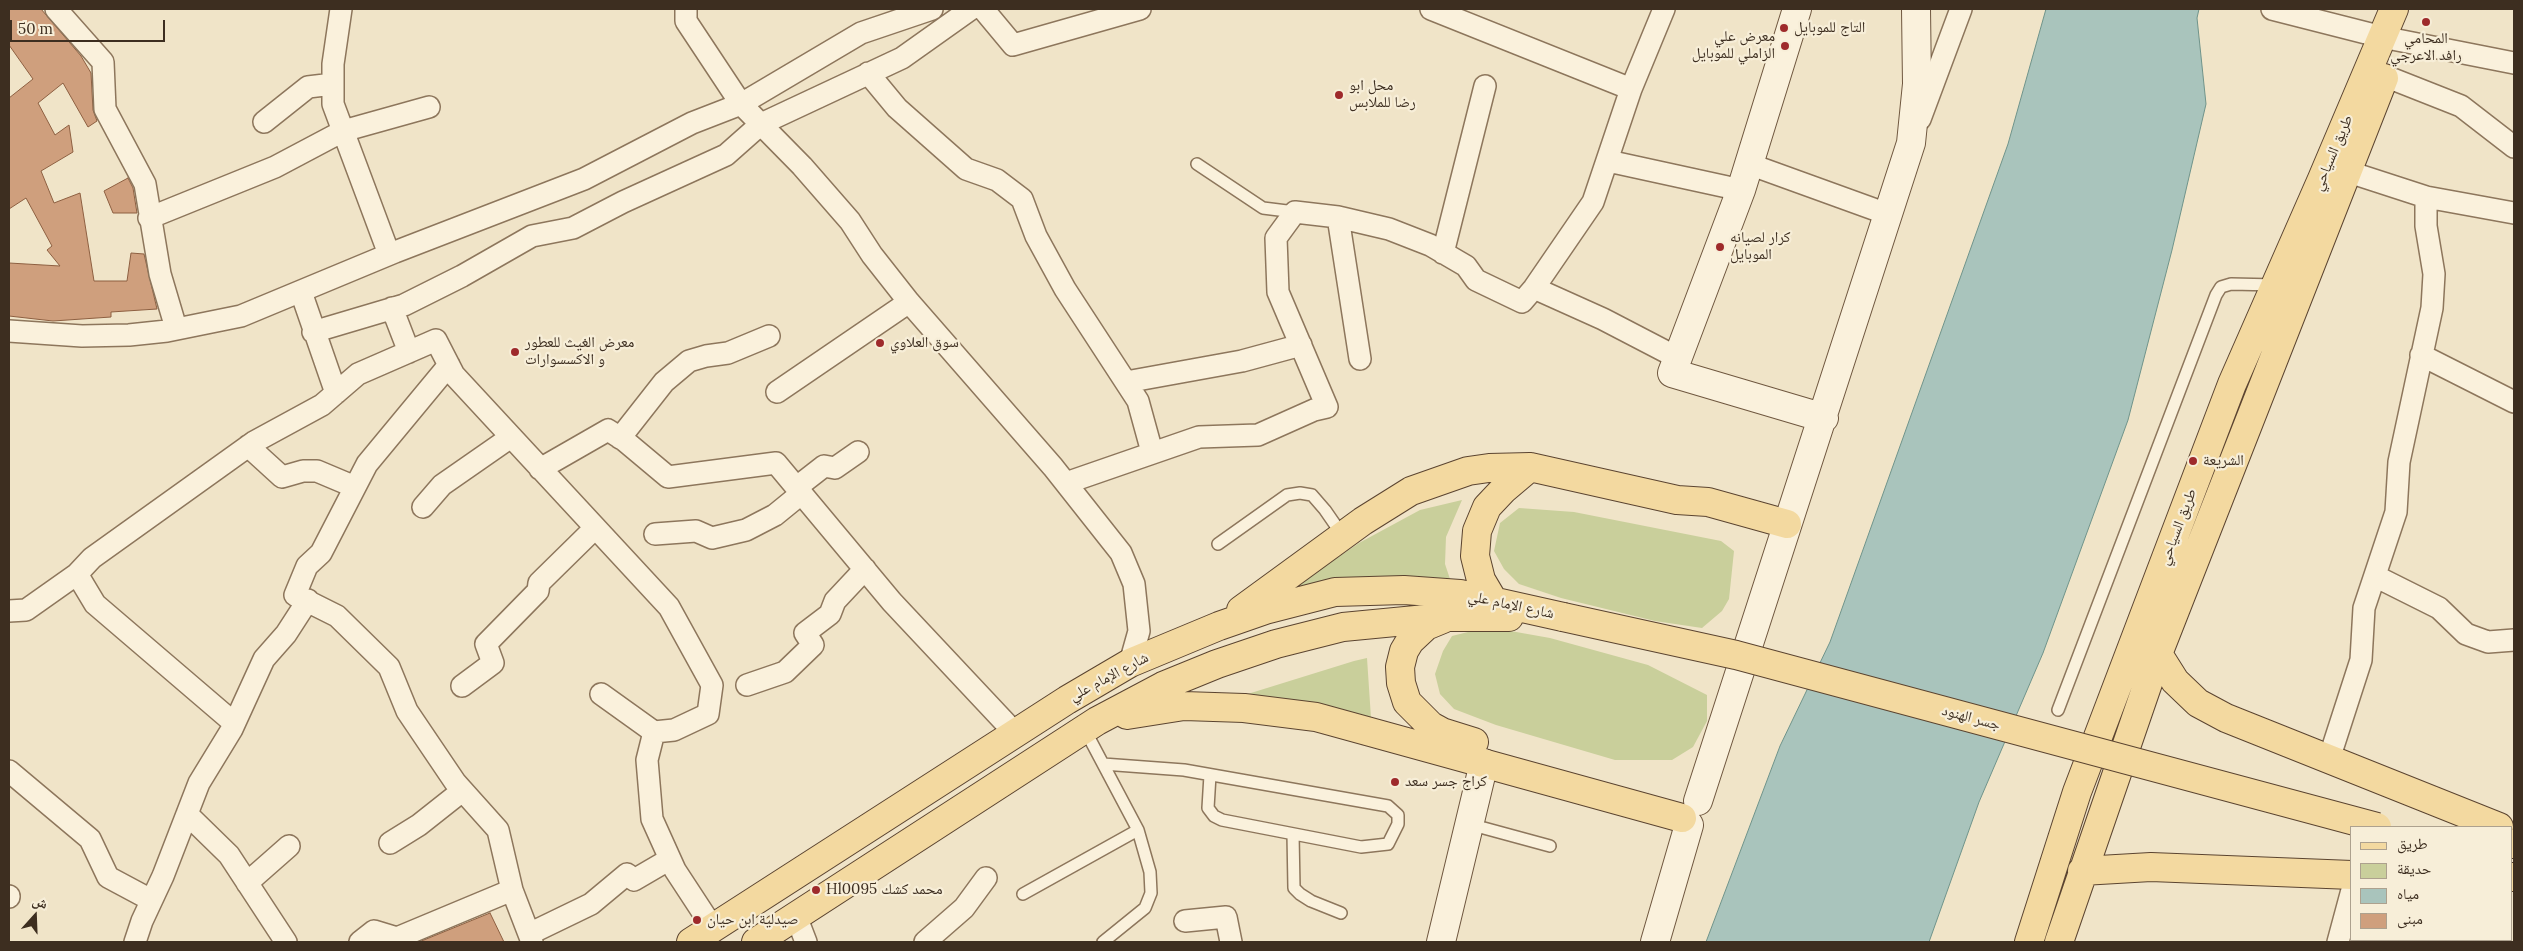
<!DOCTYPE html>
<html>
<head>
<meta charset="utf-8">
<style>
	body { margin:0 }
	#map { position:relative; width:2523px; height:951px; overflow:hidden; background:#f0e4c8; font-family:Lora,"Noto Naskh Arabic",serif }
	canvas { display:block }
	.frame { position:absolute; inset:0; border:10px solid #3d2e20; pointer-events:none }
	.legend { position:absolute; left:2350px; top:826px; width:162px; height:115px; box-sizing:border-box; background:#f7eed8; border:1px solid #ada18e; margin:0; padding:6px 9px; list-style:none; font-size:15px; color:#3d2e20 }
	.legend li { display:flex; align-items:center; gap:10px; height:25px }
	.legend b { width:25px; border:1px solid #ada18e }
	.north { position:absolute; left:10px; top:891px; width:50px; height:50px; -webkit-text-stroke:4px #f7eed8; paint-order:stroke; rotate:20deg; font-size:14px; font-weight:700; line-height:20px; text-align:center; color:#3d2e20 }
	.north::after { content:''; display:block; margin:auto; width:18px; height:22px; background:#3d2e20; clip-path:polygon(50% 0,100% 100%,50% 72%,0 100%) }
	.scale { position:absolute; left:10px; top:20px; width:155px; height:22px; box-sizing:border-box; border:2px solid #3d2e20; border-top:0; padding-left:6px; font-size:15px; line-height:18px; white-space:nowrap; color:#3d2e20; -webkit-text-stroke:4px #f7eed8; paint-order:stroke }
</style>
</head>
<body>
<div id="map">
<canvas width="2523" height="951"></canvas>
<div class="frame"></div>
<ul class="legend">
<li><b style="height:6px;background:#f3d9a0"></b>طريق</li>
<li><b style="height:14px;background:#c9cf9b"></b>حديقة</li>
<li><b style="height:14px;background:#a9c4bc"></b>مياه</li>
<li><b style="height:14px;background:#cf9f7d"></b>مبنى</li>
</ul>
<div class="north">ش</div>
<div class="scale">50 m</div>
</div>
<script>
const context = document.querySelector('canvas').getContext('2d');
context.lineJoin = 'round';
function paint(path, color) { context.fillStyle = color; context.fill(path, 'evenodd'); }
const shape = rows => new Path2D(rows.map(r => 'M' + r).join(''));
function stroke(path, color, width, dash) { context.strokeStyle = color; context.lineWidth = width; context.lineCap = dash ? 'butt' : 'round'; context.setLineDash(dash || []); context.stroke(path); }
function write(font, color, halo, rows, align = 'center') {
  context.font = font + ' Lora,"Noto Naskh Arabic",serif'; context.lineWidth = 4.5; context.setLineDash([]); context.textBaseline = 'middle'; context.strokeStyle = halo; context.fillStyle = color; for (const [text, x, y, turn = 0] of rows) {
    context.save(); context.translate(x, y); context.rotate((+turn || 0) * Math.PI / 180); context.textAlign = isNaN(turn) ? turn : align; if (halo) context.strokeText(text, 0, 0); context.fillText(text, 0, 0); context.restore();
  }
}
paint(shape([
	[1462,500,1446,537,1445,564,1450,579,1348,577,1290,590,1359,543,1420,510],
	[1519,508,1574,512,1721,541,1734,551,1729,599,1722,611,1702,628,1655,621,1561,598,1519,584,1504,569,1494,551,1500,523],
	[1488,627,1550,638,1648,665,1707,695,1707,721,1693,747,1672,760,1615,760,1496,725,1454,709,1440,694,1435,674,1443,651,1452,636],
	[1367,658,1371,718,1238,697,1354,661]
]), '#c9cf9b');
const water = shape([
	[2046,9,2199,9,2197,18,2206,104,2172,250,2128,420,2043,653,1979,802,1929,942,1706,942,1780,746,1830,642,2008,144,2046,9]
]);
paint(water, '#a9c4bc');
stroke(water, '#6f938a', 1);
const building = shape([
	[9,9,41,9,81,56,91,73,93,110,97,121,88,127,63,83,38,103,55,135,69,125,73,152,41,171,54,203,80,193,94,281,127,281,131,253,144,254,157,309,111,312,111,317,53,321,9,316,9,263,60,266,47,250,52,246,26,198,9,209,9,98,33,79,9,45,9,9],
	[128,178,133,188,137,213,113,213,104,191,128,178],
	[490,913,504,942,419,942,490,913]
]);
paint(building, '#cf9f7d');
stroke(building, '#8d5f41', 1);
const lane = shape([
	[1197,164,1263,208,1295,212],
	[1218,544,1287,495,1300,493,1312,495,1325,510,1343,536],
	[2058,710,2216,295,2221,287,2231,284,2276,285],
	[1085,730,1138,830,1150,872,1151,893,1145,908,1103,942],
	[1103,764,1184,770,1388,806,1398,815,1398,824,1388,844,1361,847,1222,820,1214,816,1208,808,1210,775],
	[1469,824,1550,846],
	[1293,834,1294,888,1300,894,1311,901,1341,913],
	[1023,894,1138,830]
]);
const street = shape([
	[56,9,103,62,105,109,145,184,160,274,176,328],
	[341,9,333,64,333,104,389,254],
	[686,9,686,21,741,104,802,166,850,221,872,255,909,302,1053,467,1121,553,1134,584,1139,631,1130,663],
	[983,9,1013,45,1140,9],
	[1431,9,1631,89],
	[2272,9,2382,37,2514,63],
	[868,73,897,108,966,169,997,180,1022,199,1036,236,1065,289,1138,401,1152,452],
	[2385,76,2461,106,2514,147],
	[1920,119,1961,9],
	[264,122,308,87,333,84],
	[1608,161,1741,190],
	[1749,164,1890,215],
	[2349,172,2426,197,2514,213],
	[1338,217,1360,359],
	[149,218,275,167,343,131,429,107],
	[1443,253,1485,86],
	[1534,288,1603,319,1678,358],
	[301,292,336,393],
	[392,308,409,352],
	[9,331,82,336,129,335,167,331,241,316,395,252,584,179,692,123,741,104,861,33,932,9],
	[313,332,404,305,462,276,532,236,573,228,623,202,726,155,761,124,902,58,971,9],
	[2421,355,2514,402],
	[449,365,367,464,321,553,307,566,295,595,337,616,389,667,407,711,455,782,498,830,512,890,532,942],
	[1126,382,1242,361,1301,345],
	[777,392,909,302],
	[620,438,664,382,689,361,706,356,728,353,769,336],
	[248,446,282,477,303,471,317,471,355,487],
	[540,469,608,430,625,441,668,477,776,463,892,602,1015,733],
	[1066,483,1199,437,1258,435,1314,410,1327,407,1278,292,1276,238,1295,212,1338,217,1389,229,1430,245,1466,266,1476,280,1522,302,1534,288,1593,202,1631,89,1664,9],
	[797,487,824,466,835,468,858,452],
	[423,507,442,485,511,437],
	[655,534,696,531,712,538,746,530,775,515,802,493],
	[77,574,95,604,234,723],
	[2375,576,2439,608,2466,634,2488,642,2514,640],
	[9,611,26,610,77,574,92,558,254,442,322,405,358,374,436,340,454,375,669,607,712,685,708,714,674,730,654,732,601,694],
	[747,685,785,672,813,645,805,633,830,614,835,601,865,569],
	[462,686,493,663,486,644,538,591,539,583,595,528],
	[654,732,647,760,652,819,675,870,713,928],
	[2329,759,2361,660,2364,608,2396,512,2399,462,2432,308,2434,274,2426,226,2426,197],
	[9,771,90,839,108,877,151,900],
	[187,814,229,855,286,942],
	[390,843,419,825,462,791],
	[247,883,289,846],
	[9,897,9,896],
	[796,916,806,942],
	[1185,921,1226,917,1231,942],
	[529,934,591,904,627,874,634,880,670,859],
	[135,942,142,921,163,876,199,783,232,729,264,659,286,634,308,600],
	[360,942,374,931,397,938,512,890],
	[925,942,964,908,986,878],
	[2338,942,2352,890]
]);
const secondary = shape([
	[1797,9,1741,190,1672,373,1824,418],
	[1698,801,1911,143,1917,84,1916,9],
	[1441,942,1484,763],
	[1655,942,1689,825]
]);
const primary = shape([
	[1494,602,1481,580,1475,556,1477,531,1487,507,1504,489,1530,467],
	[1241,610,1363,521,1411,491,1468,471,1489,468,1530,467,1677,500,1708,502,1787,524],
	[1443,619,1426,626,1410,641,1404,651,1400,667,1401,683,1407,702,1431,726,1442,732,1474,742],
	[2158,654,2175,681,2198,703,2226,718,2499,827],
	[1127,715,1184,706,1244,708,1316,717,1682,818],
	[2512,844,2514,844],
	[2082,871,2151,867,2352,875],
	[2512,877,2514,877],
	[691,942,1067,700,1130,663,1219,626,1265,610,1335,592,1404,590,1460,594,1563,617],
	[756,942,1097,721,1163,686,1217,664,1276,644,1343,627,1447,617,1509,617],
	[2029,942,2077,792,2232,384,2322,179,2394,9],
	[2059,942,2158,654,2384,78]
]);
stroke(lane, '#8d765c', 14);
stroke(street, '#8d765c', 24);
stroke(secondary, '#6f573f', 30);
stroke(primary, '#5b4430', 30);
stroke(lane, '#faf1dc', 11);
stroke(street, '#faf1dc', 21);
stroke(secondary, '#faf1dc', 28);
stroke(primary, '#f3d9a0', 28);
const primaryBridge = shape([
	[1563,617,1736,655,2377,827]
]);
stroke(primaryBridge, '#5b4430', 30, []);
stroke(primaryBridge, '#f3d9a0', 28);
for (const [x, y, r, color] of [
	[2426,22,5,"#9e2a2b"],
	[1784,28,5,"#9e2a2b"],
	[1785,46,5,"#9e2a2b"],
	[1339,95,5,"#9e2a2b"],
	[1720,247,5,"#9e2a2b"],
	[880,343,5,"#9e2a2b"],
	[515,352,5,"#9e2a2b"],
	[2193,461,5,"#9e2a2b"],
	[1395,782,5,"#9e2a2b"],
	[816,890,5,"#9e2a2b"],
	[697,920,5,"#9e2a2b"]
]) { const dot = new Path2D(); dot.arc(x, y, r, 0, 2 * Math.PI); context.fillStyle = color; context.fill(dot); stroke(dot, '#f7eed8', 2); }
write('15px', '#3d2e20', '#f7eed8', [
	["التاج للموبايل",1794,28],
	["معرض علي",1775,37,"right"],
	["الزاملي للموبايل",1775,54,"right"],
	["المحامي",2426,39,"center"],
	["رافد الاعرجي",2426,56,"center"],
	["محل ابو",1349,86],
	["رضا للملابس",1349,103],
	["كرار لصيانه",1730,238],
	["الموبايل",1730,255],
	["معرض الغيث للعطور",525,343],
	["و الاكسسوارات",525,360],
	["سوق العلاوي",890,343],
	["الشريعة",2203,461],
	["كراج جسر سعد",1405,782],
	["Hl0095 محمد كشك",826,890],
	["صيدلية ابن حيان",707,920]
], 'left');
write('15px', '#3d2e20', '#f7eed8', [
	["طريق السياحي",2333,153,-67],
	["طريق السياحي",2178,527,-69],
	["شارع الإمام علي",1511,605,12],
	["شارع الإمام علي",1109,677,-28],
	["جسر الهنود",1971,718,15]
]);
</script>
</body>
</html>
